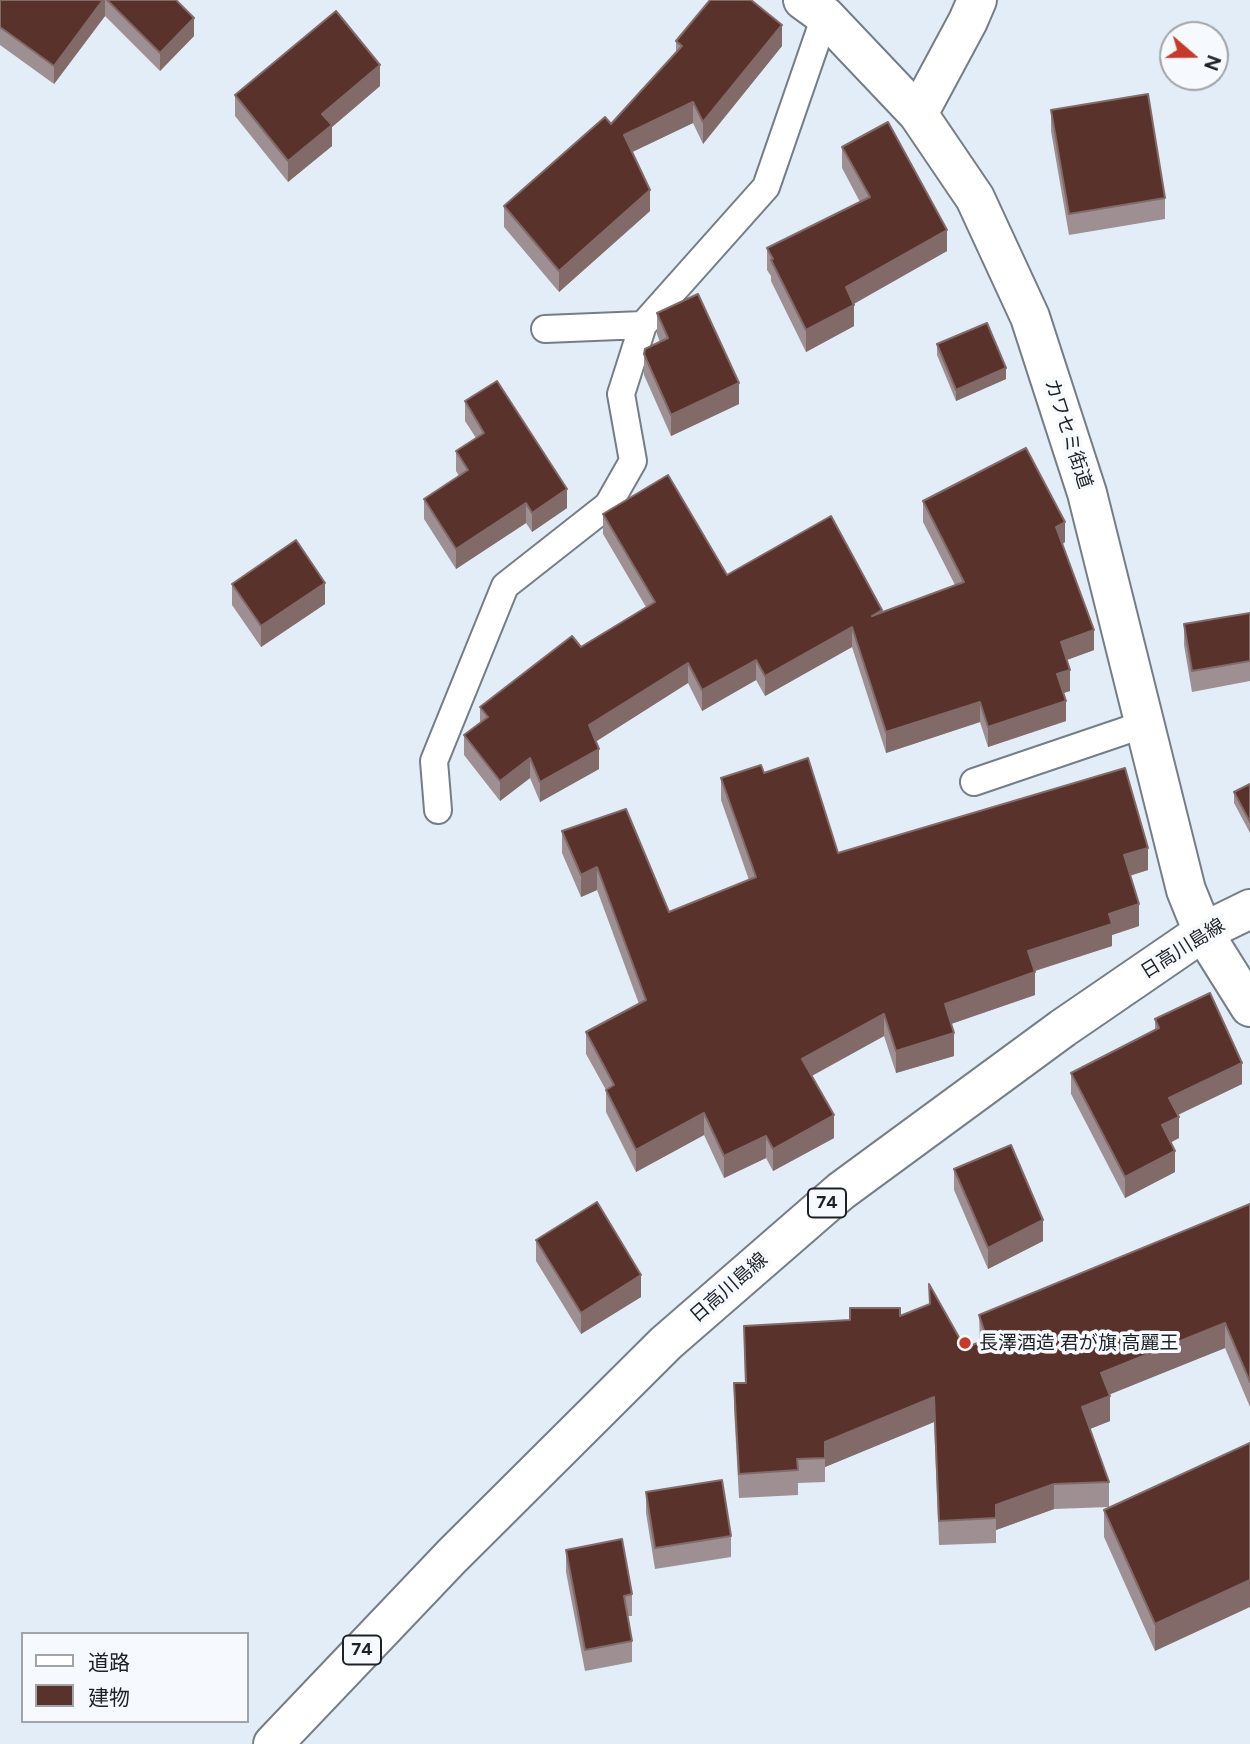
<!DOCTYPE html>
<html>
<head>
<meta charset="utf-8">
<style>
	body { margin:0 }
	#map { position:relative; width:1250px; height:1744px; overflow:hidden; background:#e3edf7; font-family:Figtree,"Noto Sans JP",sans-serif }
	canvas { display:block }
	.legend { position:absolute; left:21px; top:1632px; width:228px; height:91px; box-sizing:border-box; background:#f6f9fd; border:2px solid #a0a3a7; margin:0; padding:9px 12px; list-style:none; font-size:21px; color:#1e2125 }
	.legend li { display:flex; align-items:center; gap:14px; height:35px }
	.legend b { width:35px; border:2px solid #a0a3a7 }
	.north { position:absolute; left:1159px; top:21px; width:70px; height:70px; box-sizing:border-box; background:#f6f9fd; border:2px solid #a0a3a7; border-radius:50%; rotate:110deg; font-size:19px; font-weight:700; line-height:28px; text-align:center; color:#1e2125 }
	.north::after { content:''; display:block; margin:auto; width:24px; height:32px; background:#c63a2a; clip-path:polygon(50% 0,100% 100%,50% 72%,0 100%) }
</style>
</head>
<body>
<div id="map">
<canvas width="1250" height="1744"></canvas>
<ul class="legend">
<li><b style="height:9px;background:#fff"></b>道路</li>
<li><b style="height:19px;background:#59322c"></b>建物</li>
</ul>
<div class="north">N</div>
</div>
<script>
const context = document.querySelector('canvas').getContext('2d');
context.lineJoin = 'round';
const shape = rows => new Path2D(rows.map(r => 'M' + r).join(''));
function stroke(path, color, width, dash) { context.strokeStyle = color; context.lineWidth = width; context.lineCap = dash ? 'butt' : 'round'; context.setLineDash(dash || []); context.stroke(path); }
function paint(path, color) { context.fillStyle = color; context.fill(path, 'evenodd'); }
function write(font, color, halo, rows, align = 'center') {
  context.font = font + ' Figtree,"Noto Sans JP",sans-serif'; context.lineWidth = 7; context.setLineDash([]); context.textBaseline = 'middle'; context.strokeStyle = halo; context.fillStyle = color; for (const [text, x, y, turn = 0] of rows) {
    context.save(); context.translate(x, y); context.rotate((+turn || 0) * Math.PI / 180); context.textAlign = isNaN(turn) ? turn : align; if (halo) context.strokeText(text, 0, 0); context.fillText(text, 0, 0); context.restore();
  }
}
const lane = shape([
	[545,329,643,325,766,187,825,16],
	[974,782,1145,724],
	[438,810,434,761,505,586,608,505,633,461,621,394,643,325]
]);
const street = shape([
	[803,0,825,16,918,114,975,198,1030,317,1087,493,1186,890,1203,932,1250,1007],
	[918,114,968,21,977,0]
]);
const primary = shape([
	[273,1744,452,1556,666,1343,841,1191,1063,1028,1203,932,1250,909]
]);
stroke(lane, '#757e86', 30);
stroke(street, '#757e86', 42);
stroke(primary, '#757e86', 42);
stroke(lane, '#fff', 26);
stroke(street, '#fff', 38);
stroke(primary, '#fff', 38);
paint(shape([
	[0,0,176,0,194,36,160,71,105,16,54,84,0,45],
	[676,41,782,46,703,144,693,123,632,152,650,211,559,292,504,227,504,206,611,124,676,53],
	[380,86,332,127,332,146,288,182,235,116,235,95],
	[1051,110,1165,198,1165,219,1069,235,1051,131],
	[842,147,947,251,854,304,854,326,806,352,771,281,771,276,767,270,767,248,860,202,842,168],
	[657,313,739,404,671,436,644,375,644,354,660,342,657,334],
	[937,344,1006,379,956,401,937,355],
	[465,401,567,508,532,532,526,523,456,569,424,519,424,499,459,476,456,471,456,451,476,438,465,421],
	[923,501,1065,542,1063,544,1094,650,1067,660,1070,691,1063,693,1066,721,988,747,980,722,886,753,852,647,765,696,756,680,702,711,688,683,596,741,599,769,540,802,530,778,500,801,464,755,464,735,480,723,480,707,646,607,603,534,603,514,727,575,882,612,955,585,923,522],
	[232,584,325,604,261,647,232,605],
	[1250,613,1250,681,1192,692,1184,645,1184,624],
	[764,773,838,853,1148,870,1130,876,1139,926,1112,935,1112,946,1035,971,1035,995,951,1024,954,1056,896,1073,884,1036,812,1076,834,1138,773,1171,766,1158,724,1178,704,1135,636,1172,606,1112,606,1090,586,1054,586,1032,639,1004,597,890,581,897,562,853,562,831,669,912,749,880,721,800,721,778],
	[1250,784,1250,833,1234,803,1234,792],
	[1155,1019,1242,1084,1178,1115,1179,1138,1171,1142,1175,1172,1125,1198,1071,1094,1071,1073,1155,1030],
	[954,1169,1043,1241,988,1269,954,1190],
	[1250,1204,1250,1407,1225,1348,1109,1394,1110,1421,1090,1429,1109,1482,1109,1507,1054,1509,996,1530,996,1543,939,1545,934,1422,825,1467,825,1482,798,1483,798,1495,739,1498,734,1408,734,1383,745,1383,744,1326,850,1320,900,1316,929,1305,929,1284,965,1348,980,1342,979,1315],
	[536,1240,641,1297,581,1334,536,1261],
	[1250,1443,1155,1651,1104,1537,1104,1510],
	[646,1492,731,1536,731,1557,655,1569,646,1513],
	[566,1550,632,1594,632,1616,627,1616,632,1641,632,1662,585,1671,566,1572]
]), '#9e9092');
paint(shape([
	[103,0,105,0,105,16,54,84,54,66],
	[194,18,194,36,160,71,160,53],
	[782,25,782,46,703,144,703,122],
	[380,65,380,86,332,127,332,146,288,182,288,161,322,114],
	[693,102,693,123,624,156,624,135],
	[650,190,650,211,559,292,559,271],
	[947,230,947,251,846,308,846,287],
	[854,305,854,326,806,352,806,330],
	[1006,368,1006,379,956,401,956,390],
	[739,383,739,404,671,436,671,415],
	[567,489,567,508,532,532,532,513],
	[526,503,526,523,456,569,456,549],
	[1065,522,1065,542,1056,547,1056,527],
	[325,583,325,604,261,647,261,626],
	[852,627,852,647,765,696,765,676],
	[1094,630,1094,650,1061,662,1061,642],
	[756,660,756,680,702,711,702,690],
	[688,663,688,683,589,746,589,725],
	[1070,670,1070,691,1057,695,1057,674],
	[1066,701,1066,721,988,747,988,727],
	[980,702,980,722,886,753,886,732],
	[599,749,599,769,540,802,540,782],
	[530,758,530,778,500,801,500,781],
	[1148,848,1148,870,1124,877,1124,855],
	[597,867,597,890,581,897,581,875],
	[1139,904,1139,926,1112,935,1112,946,1028,973,1028,951,1109,914],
	[1035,972,1035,995,945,1026,945,1004],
	[884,1014,884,1036,802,1081,802,1059],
	[954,1033,954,1056,896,1073,896,1051],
	[1242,1063,1242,1084,1169,1119,1169,1098],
	[704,1113,704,1135,636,1172,636,1150],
	[834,1115,834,1138,773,1171,773,1149],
	[1179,1117,1179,1138,1162,1147,1162,1125],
	[766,1136,766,1158,724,1178,724,1156],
	[1175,1151,1175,1172,1125,1198,1125,1177],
	[1043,1220,1043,1241,988,1269,988,1248],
	[641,1275,641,1297,581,1334,581,1313],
	[1225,1323,1225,1348,1101,1398,1101,1373],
	[1110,1396,1110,1421,1082,1432,1082,1407],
	[934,1397,934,1422,825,1467,825,1442],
	[1054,1484,1054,1509,996,1530,996,1505],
	[1250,1580,1250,1607,1155,1651,1155,1624]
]), '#826a69');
const building = shape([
	[0,0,103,0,54,66,0,27,0,0],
	[107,0,176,0,194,18,160,53,107,0],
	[710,0,751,0,782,25,703,122,693,102,624,135,650,190,559,271,504,206,605,117,611,124,682,46,676,41,710,0],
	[336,11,380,65,322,114,332,125,288,161,235,95,336,11],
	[1148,94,1165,198,1069,214,1051,110,1148,94],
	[888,122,947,230,846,287,854,305,806,330,771,260,773,259,767,248,870,197,842,147,888,122],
	[698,294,739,383,671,415,644,354,645,349,668,338,657,313,698,294],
	[987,323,1006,368,956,390,937,344,987,323],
	[497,381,567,489,532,513,526,503,456,549,424,499,468,470,456,451,484,433,465,401,497,381],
	[1026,448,1065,522,1056,527,1094,630,1061,642,1070,670,1057,674,1066,701,988,727,980,702,886,732,852,627,765,676,756,660,702,690,688,663,589,725,599,749,540,782,530,758,500,781,464,735,488,717,480,707,572,636,581,647,655,602,603,514,668,475,727,575,831,516,882,610,872,616,964,582,923,501,1026,448],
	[296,540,325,583,261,626,232,584,296,540],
	[1250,613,1250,661,1192,671,1184,624,1250,613],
	[808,758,838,853,1125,768,1148,848,1124,855,1139,904,1109,914,1112,924,1028,951,1035,972,945,1004,954,1033,896,1051,884,1014,802,1059,834,1115,773,1149,766,1136,724,1156,704,1113,636,1150,606,1090,614,1085,586,1032,646,1000,597,867,581,875,562,831,626,809,669,912,756,877,721,778,761,765,764,773,808,758],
	[1250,784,1250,822,1234,792,1250,784],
	[1210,993,1242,1063,1169,1098,1179,1117,1162,1125,1175,1151,1125,1177,1071,1073,1159,1028,1155,1019,1210,993],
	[1011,1145,1043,1220,988,1248,954,1169,1011,1145],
	[597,1202,641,1275,581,1313,536,1240,597,1202],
	[1250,1204,1250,1382,1225,1323,1101,1373,1110,1396,1082,1407,1109,1482,1054,1484,996,1505,996,1518,939,1521,934,1397,825,1442,825,1458,797,1459,798,1470,739,1474,734,1383,746,1383,744,1326,850,1320,850,1308,900,1308,900,1316,930,1304,929,1284,965,1348,987,1339,979,1315,1250,1204],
	[1250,1443,1250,1580,1155,1624,1104,1510,1250,1443],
	[722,1480,731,1536,655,1548,646,1492,722,1480],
	[622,1539,632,1594,624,1596,632,1641,585,1650,566,1550,622,1539]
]);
paint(building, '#59322c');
stroke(building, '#826a69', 2);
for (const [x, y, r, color] of [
	[965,1343,7,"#c63a2a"]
]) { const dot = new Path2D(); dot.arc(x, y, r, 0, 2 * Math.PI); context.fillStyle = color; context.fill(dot); stroke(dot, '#f6f9fd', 2.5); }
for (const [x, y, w] of [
	[827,1203,38],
	[362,1650,38]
]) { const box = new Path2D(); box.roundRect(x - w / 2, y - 14.5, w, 29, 5); context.fillStyle = '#f6f9fd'; context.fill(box); stroke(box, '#1e2125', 2); }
write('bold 18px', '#1e2125', null, [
	["74",827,1203],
	["74",362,1650]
]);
write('19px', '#1e2125', '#f6f9fd', [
	["カワセミ街道",1068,434,72],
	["日高川島線",1183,949,-32],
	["日高川島線",729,1288,-41]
]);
write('19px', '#1e2125', '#f6f9fd', [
	["長澤酒造 君が旗 高麗王",979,1343]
], 'left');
</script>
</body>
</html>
